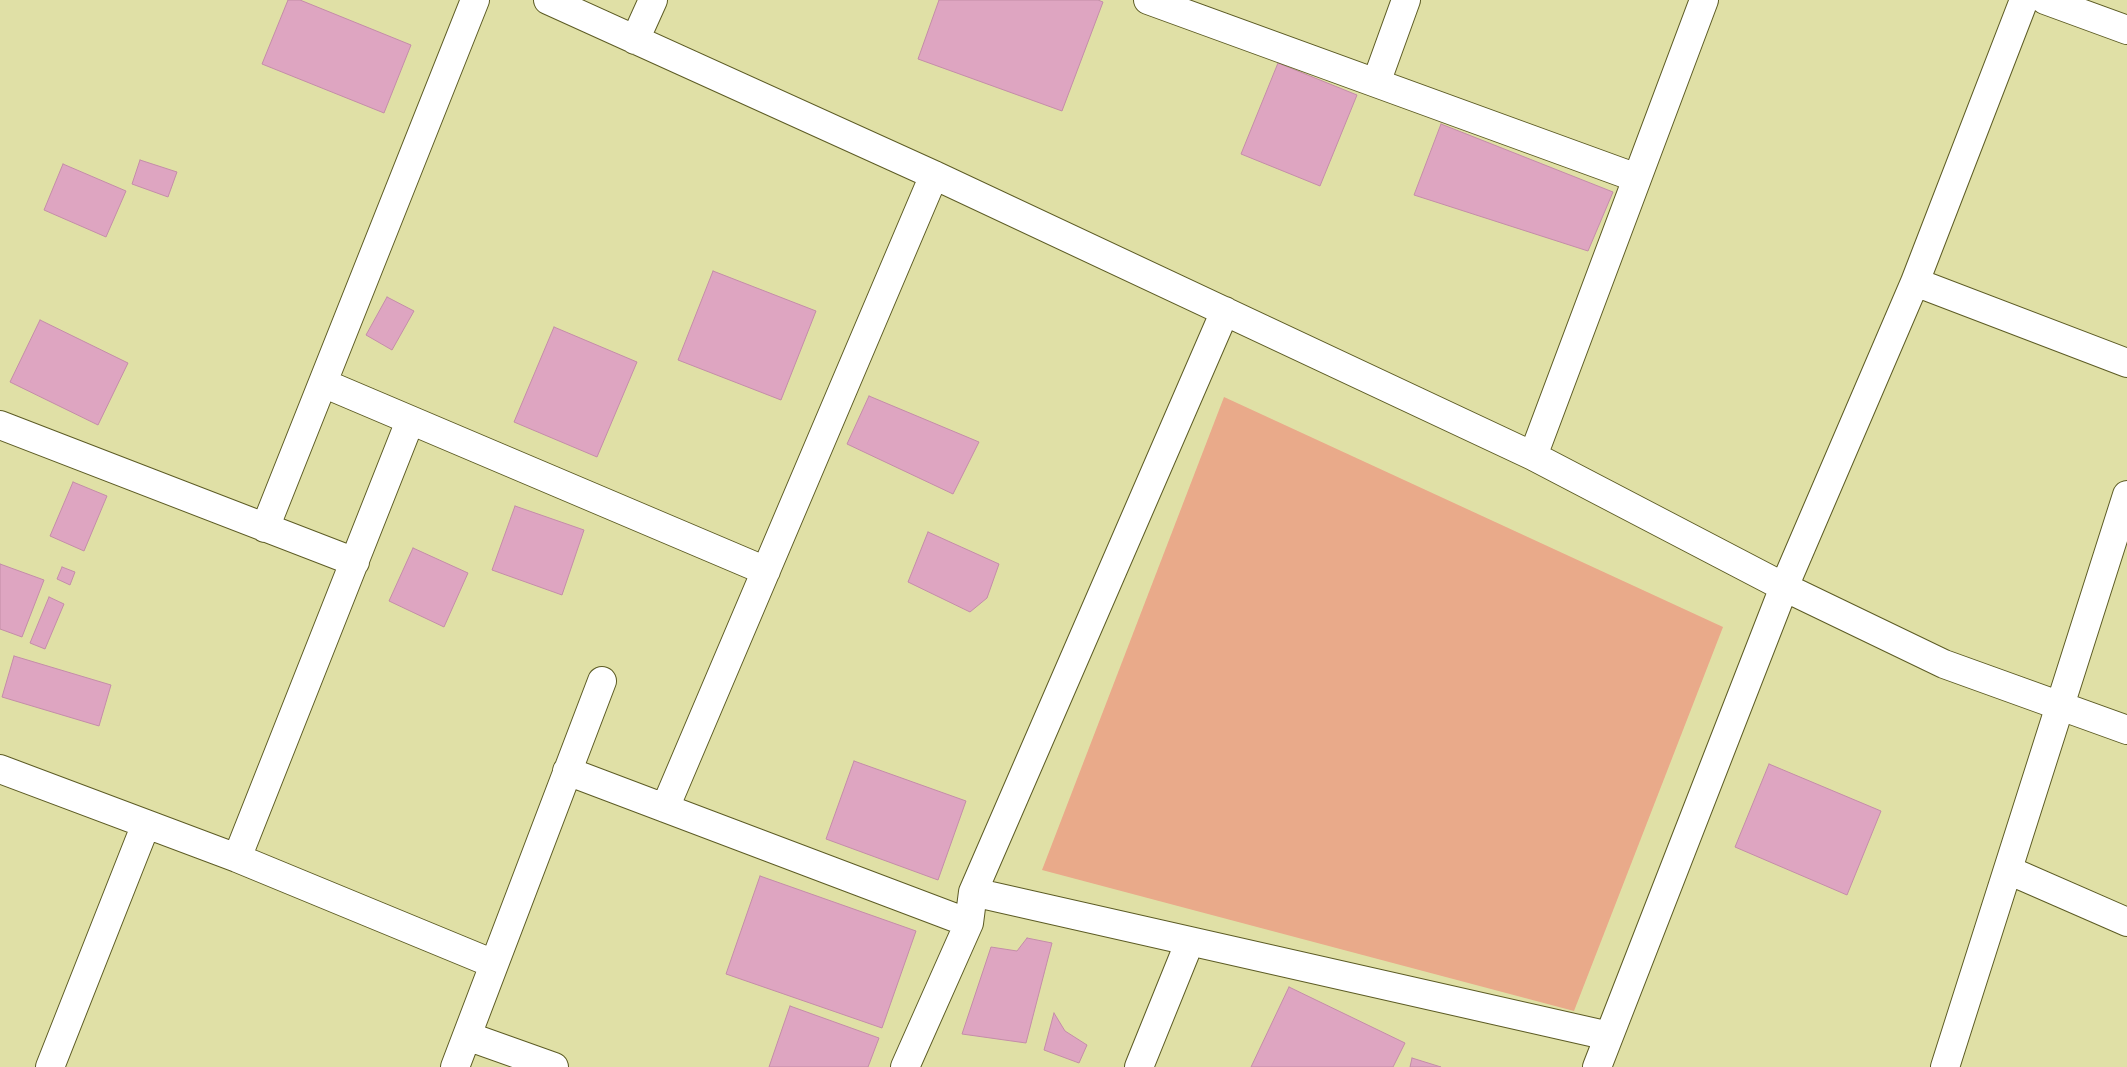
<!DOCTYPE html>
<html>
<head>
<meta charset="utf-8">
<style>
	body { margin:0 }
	canvas { display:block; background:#e0e0a6 }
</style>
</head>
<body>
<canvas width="2127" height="1067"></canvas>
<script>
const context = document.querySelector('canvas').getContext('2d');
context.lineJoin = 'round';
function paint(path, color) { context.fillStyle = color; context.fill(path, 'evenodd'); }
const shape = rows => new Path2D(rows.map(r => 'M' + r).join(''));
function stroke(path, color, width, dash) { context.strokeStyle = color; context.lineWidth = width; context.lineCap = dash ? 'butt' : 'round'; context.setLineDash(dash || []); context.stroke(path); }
paint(shape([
	[1224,397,1723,627,1574,1011,1042,870]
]), '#e9aa8a');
const building = shape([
	[288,0,300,0,411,45,384,113,262,64,288,0],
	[939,0,1098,0,1103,2,1062,111,918,59,939,0],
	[1278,63,1357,95,1320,186,1241,154,1278,63],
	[1441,124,1613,192,1588,251,1414,195,1441,124],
	[140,160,177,172,168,197,132,184,140,160],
	[63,164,126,191,106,237,44,210,63,164],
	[713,271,816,311,781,400,678,360,713,271],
	[387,297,414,311,392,350,366,335,387,297],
	[40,320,128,363,98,425,10,382,40,320],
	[554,327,637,362,597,457,514,422,554,327],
	[869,396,979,442,953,494,847,444,869,396],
	[73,482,107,496,84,551,50,536,73,482],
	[515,506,584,530,562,595,492,570,515,506],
	[928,532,999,564,987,598,970,612,908,582,928,532],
	[413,548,468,573,444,627,389,601,413,548],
	[0,564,44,580,22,637,0,629,0,564],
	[62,567,75,572,70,585,57,579,62,567],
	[49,597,64,604,45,649,30,643,49,597],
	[14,656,111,685,99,726,2,697,14,656],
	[854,761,966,801,938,880,826,839,854,761],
	[1769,764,1881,811,1847,895,1735,847,1769,764],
	[760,876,916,931,882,1028,726,974,760,876],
	[1027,938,1052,943,1026,1043,962,1034,991,947,1017,951,1027,938],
	[1289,987,1405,1043,1393,1067,1251,1067,1289,987],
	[790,1006,879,1038,868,1067,769,1067,790,1006],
	[1054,1013,1065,1031,1087,1045,1079,1063,1044,1050,1054,1013],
	[1412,1058,1441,1067,1410,1067,1412,1058]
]);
paint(building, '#dea5c1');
stroke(building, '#c48da8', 1);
const minor = shape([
	[548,0,934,175,1533,456,1784,587,1944,664,2127,730],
	[1148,0,1637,178],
	[2045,0,2127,30],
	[635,40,653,0],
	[1376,83,1406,0],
	[1915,282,2127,363],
	[323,383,766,571],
	[0,425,355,562],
	[1533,456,1704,0],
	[265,528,475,0],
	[0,769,237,858,494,964],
	[567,771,969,923],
	[665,808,934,175],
	[237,858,410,421],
	[2008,870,2127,922],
	[973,892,1609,1036],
	[467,1036,554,1067],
	[50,1067,146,824],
	[455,1067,602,681],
	[905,1067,969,923,973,892,1225,311],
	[1139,1067,1190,941],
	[1597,1067,1784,587,1915,282,2024,0],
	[1945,1067,2127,495]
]);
stroke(minor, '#5d5c25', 30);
stroke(minor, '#fff', 28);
</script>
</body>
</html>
